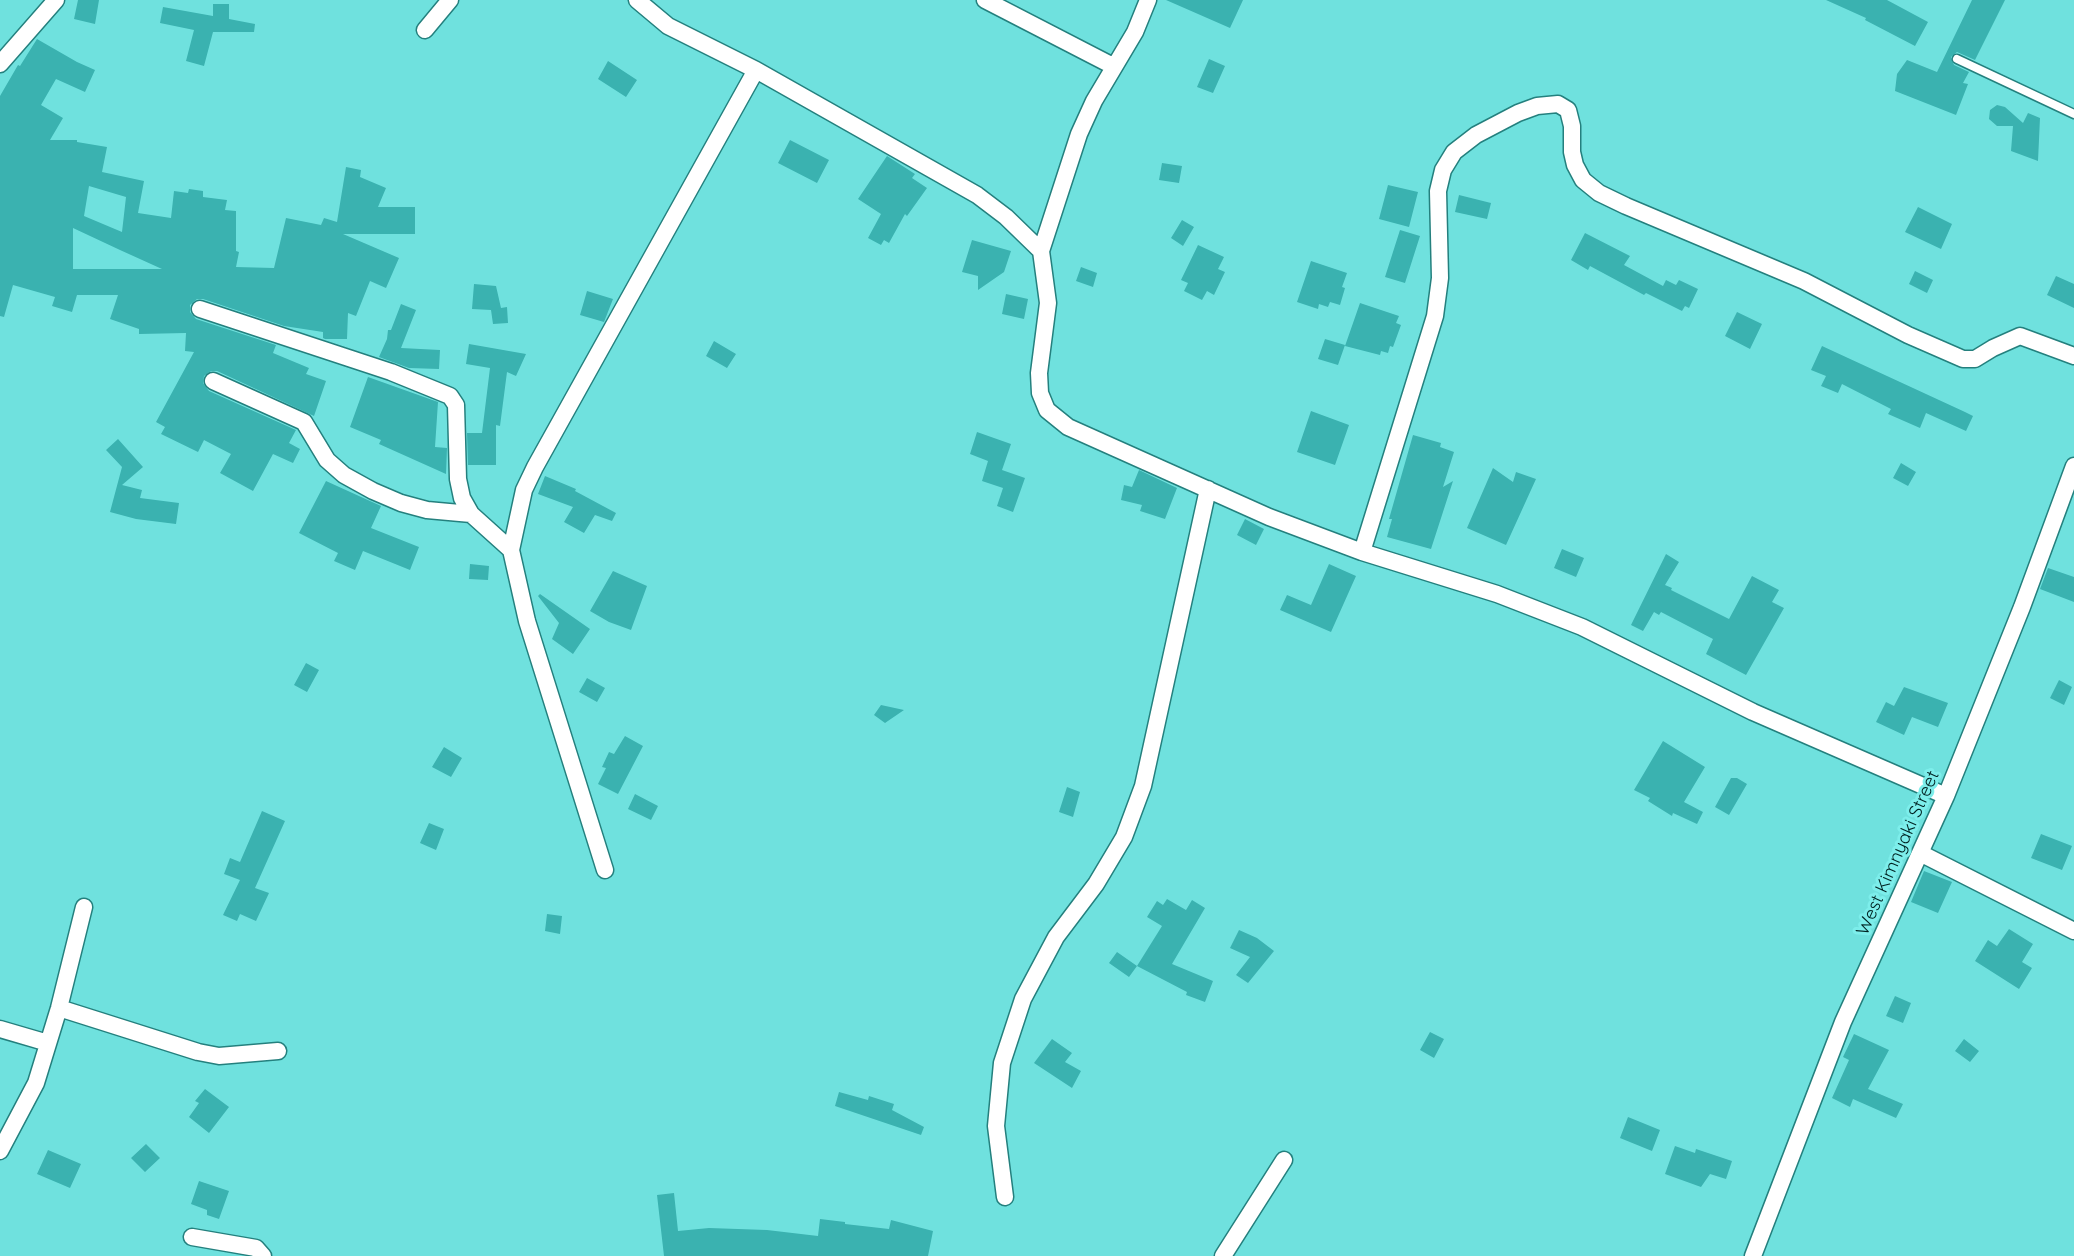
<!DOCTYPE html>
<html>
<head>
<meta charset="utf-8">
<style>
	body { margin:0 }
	canvas { display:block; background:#6fe1de }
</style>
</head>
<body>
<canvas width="2074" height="1256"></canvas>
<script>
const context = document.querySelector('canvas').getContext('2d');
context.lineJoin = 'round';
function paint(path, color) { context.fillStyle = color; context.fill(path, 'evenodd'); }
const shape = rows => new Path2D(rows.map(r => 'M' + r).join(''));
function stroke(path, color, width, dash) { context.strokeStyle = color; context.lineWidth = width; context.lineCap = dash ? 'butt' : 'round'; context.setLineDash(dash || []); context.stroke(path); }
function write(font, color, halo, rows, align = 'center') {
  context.font = font + ' Quicksand,sans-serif'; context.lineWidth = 6; context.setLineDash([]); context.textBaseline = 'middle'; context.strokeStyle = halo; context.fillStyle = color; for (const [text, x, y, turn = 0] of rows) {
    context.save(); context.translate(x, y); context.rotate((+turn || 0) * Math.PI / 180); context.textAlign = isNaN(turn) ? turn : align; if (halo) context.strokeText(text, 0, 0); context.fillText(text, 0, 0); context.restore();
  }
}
paint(shape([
	[78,0,99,0,95,24,74,19],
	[1166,0,1243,0,1230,28],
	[1826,0,1887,0,1928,22,1915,46,1865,20,1866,18],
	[1972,0,2005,0,1975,60,1957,52,1951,57,1954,65,1969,72,1963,83,1968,84,1956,115,1895,91,1897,74,1907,60,1937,72],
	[213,4,229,4,229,19,255,24,254,32,213,32,204,66,186,61,194,30,160,23,163,7,213,16],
	[37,39,77,62,95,70,85,92,56,79,41,105,63,118,50,140,77,140,77,142,107,147,102,172,144,181,138,213,171,218,174,191,188,193,189,189,203,191,203,197,227,200,225,210,236,211,236,251,239,252,236,267,274,268,286,218,321,225,324,218,337,222,346,167,361,170,360,177,386,188,378,207,415,207,415,234,343,234,399,258,386,288,370,281,356,316,348,313,347,339,325,339,323,338,323,332,284,326,203,299,197,299,190,305,190,312,196,319,276,345,273,353,309,368,306,374,326,381,314,416,217,371,211,371,204,376,203,383,209,391,296,430,289,443,300,449,293,463,273,454,253,491,220,473,231,454,204,440,198,452,161,434,165,427,156,422,194,352,185,351,186,333,139,334,139,329,110,319,118,295,77,295,72,312,52,306,55,297,13,285,4,317,0,316,0,96,18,65,20,66],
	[89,186,126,197,122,232,84,216],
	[73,228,120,250,162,269,73,269],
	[1209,59,1225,66,1213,93,1197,87],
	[608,61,637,80,626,97,598,79],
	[1997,105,2005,107,2023,123,2028,113,2040,118,2038,161,2011,151,2013,126,1997,126,1989,119,1990,110],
	[790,140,829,160,817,183,778,163],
	[887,156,915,174,912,178,927,188,907,216,905,214,889,243,884,240,881,245,868,238,881,214,858,199],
	[1162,163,1182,166,1179,183,1159,180],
	[1388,185,1418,192,1409,227,1379,219],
	[1459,195,1491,203,1487,219,1455,212],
	[1918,207,1952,224,1941,249,1905,232],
	[1182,220,1194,227,1183,246,1171,238],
	[1400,230,1420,236,1405,283,1385,277],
	[1585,233,1630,256,1624,265,1663,286,1666,280,1676,285,1679,280,1698,289,1689,308,1685,306,1682,311,1646,293,1644,295,1590,266,1588,270,1571,260],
	[972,240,1011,251,1004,272,978,290,978,276,962,272],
	[1198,245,1224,257,1218,269,1225,272,1214,295,1207,291,1202,300,1184,291,1188,283,1181,280],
	[1311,261,1347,273,1342,287,1345,288,1340,305,1330,302,1328,307,1319,304,1318,309,1297,302],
	[1081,267,1097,273,1093,287,1076,281],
	[1915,271,1933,280,1927,293,1909,284],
	[2056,276,2074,284,2074,308,2047,295],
	[474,284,496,286,501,308,507,307,508,323,493,324,491,310,472,309],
	[587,291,613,299,604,322,580,315],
	[1006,294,1028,299,1024,319,1002,314],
	[1360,303,1399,316,1396,323,1401,325,1393,347,1390,346,1388,353,1381,351,1380,355,1345,346],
	[401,304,416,310,401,348,440,350,439,369,409,368,379,357,387,339,388,330,391,330],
	[1737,312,1762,324,1750,349,1725,336],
	[1325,339,1345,345,1338,365,1318,359],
	[714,341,736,354,727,368,706,356],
	[469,344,526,354,516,376,507,372,500,426,496,425,496,465,468,465,467,433,482,433,490,368,466,364],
	[1822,346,1965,412,1973,416,1966,431,1926,413,1920,428,1888,414,1891,409,1842,384,1838,393,1821,386,1826,376,1811,370],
	[368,377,438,402,435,447,447,448,446,474,379,444,381,440,350,427],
	[1311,411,1349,425,1335,465,1297,452],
	[977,432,1011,444,1002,470,1025,478,1013,512,997,506,1003,488,982,481,988,461,970,454],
	[1413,435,1441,443,1440,447,1454,452,1443,487,1453,481,1431,549,1387,537,1392,519,1389,519],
	[118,439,143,467,122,485,142,490,140,498,179,503,176,524,136,519,110,512,122,467,106,450],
	[1901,463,1916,472,1908,486,1893,478],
	[1493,468,1513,482,1516,472,1536,479,1506,545,1467,528],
	[1139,470,1177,488,1165,519,1140,511,1142,505,1121,500,1124,485,1132,487],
	[545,476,576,489,575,491,616,513,612,521,595,515,584,533,564,522,573,507,538,494],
	[326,481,381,506,371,528,419,547,410,570,363,551,355,570,334,561,338,553,299,533],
	[1245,519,1264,529,1256,545,1237,535],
	[1562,549,1584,558,1576,577,1554,568],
	[1666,554,1679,562,1665,585,1672,588,1671,590,1729,619,1752,576,1779,590,1772,602,1784,608,1746,675,1706,654,1713,639,1661,612,1659,615,1654,612,1643,631,1631,625],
	[470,564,489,566,488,580,469,579],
	[1329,564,1356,576,1331,632,1280,610,1287,595,1311,605],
	[2048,568,2074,577,2074,602,2040,589],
	[613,571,647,586,631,630,609,622,590,611],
	[540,594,590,629,573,654,552,639,559,623,538,596],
	[306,663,319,670,307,692,294,685],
	[587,678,605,688,597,702,579,692],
	[2059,680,2072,687,2064,705,2050,698],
	[1904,687,1948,703,1938,727,1912,717,1904,735,1876,722,1886,702,1894,706],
	[881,705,904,710,885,723,874,715],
	[625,736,643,746,618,794,598,784,606,768,602,767,609,752,614,754],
	[1663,741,1705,767,1684,802,1703,812,1697,824,1673,813,1672,816,1648,801,1650,798,1634,790],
	[444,747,462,758,451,777,432,767],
	[1731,778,1737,778,1747,784,1729,815,1715,807],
	[1067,787,1080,792,1073,817,1059,812],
	[635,794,658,806,651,820,628,809],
	[262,811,285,821,255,888,269,893,256,921,240,914,237,921,223,915,240,880,224,874,230,858,240,862],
	[429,823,444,829,436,850,420,843],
	[2041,834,2072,846,2062,870,2031,858],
	[1924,871,1952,882,1938,913,1911,902],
	[1167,899,1186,910,1192,900,1205,908,1172,964,1213,981,1205,1002,1186,995,1187,992,1137,966,1162,926,1147,917,1157,901,1163,905],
	[547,914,562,916,560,934,545,931],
	[2009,929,2033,944,2022,962,2032,968,2019,989,1975,961,1988,940,1997,946],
	[1239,930,1257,938,1274,951,1248,983,1236,975,1250,957,1230,948],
	[1117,952,1137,966,1129,977,1109,963],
	[1895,996,1911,1003,1903,1023,1886,1016],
	[1430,1032,1444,1039,1434,1058,1420,1050],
	[1854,1034,1889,1050,1868,1089,1903,1104,1896,1118,1853,1099,1850,1107,1832,1098,1849,1060,1843,1057],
	[1052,1039,1072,1053,1065,1062,1081,1071,1072,1088,1034,1063],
	[1964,1039,1979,1051,1970,1062,1955,1051],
	[205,1089,229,1107,209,1133,189,1117,199,1103,195,1101],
	[839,1092,868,1100,869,1096,894,1104,892,1110,924,1127,921,1135,835,1106],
	[1628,1117,1660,1130,1652,1151,1620,1138],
	[146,1144,160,1158,145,1172,131,1158],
	[1675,1146,1695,1153,1696,1149,1732,1161,1726,1179,1710,1174,1701,1187,1665,1174],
	[48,1150,81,1164,70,1188,37,1174],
	[199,1181,229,1191,219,1219,207,1215,207,1210,191,1204],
	[674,1193,678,1231,709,1228,767,1230,818,1236,820,1219,845,1222,845,1224,889,1229,891,1220,933,1231,928,1256,664,1256,657,1195]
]), '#3ab2b0');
const lane = shape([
	[1957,59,2074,114]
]);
const street = shape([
	[637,0,668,26,756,70,977,195,1006,217,1041,251,1048,303,1039,373,1040,393,1047,410,1068,427,1269,517,1362,552,1497,594,1582,627,1753,712,1946,796],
	[985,0,1113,66],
	[425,30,450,0],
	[0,64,56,0],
	[1041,251,1079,134,1094,101,1135,32,1148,0],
	[200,309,391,372,450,396,456,405,458,479,462,498,471,514,511,550],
	[213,381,304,422,327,460,344,475,373,491,401,503,427,510,471,514],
	[1362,552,1435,316,1440,278,1438,191,1443,170,1454,152,1476,135,1518,113,1537,106,1558,104,1568,110,1572,126,1572,152,1575,165,1583,180,1599,193,1626,206,1804,281,1908,335,1963,359,1975,359,1993,348,2020,336,2074,356],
	[1920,853,2074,931],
	[605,870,527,621,511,550,524,490,535,467,756,70],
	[59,1008,198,1052,219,1056,278,1051],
	[0,1029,48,1043],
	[0,1151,36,1083,59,1008,84,907],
	[1005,1197,996,1126,1002,1063,1023,999,1056,937,1096,884,1124,837,1143,786,1208,489],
	[192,1237,256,1248,263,1256],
	[1223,1256,1284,1160],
	[1753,1256,1843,1022,1946,796,2022,607,2074,466]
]);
stroke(lane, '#24807e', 11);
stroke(street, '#24807e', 19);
stroke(lane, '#fff', 8);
stroke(street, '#fff', 16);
write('18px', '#002221', '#7deeeb', [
	["West Kimnyaki Street",1898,853,-66]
]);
</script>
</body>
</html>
